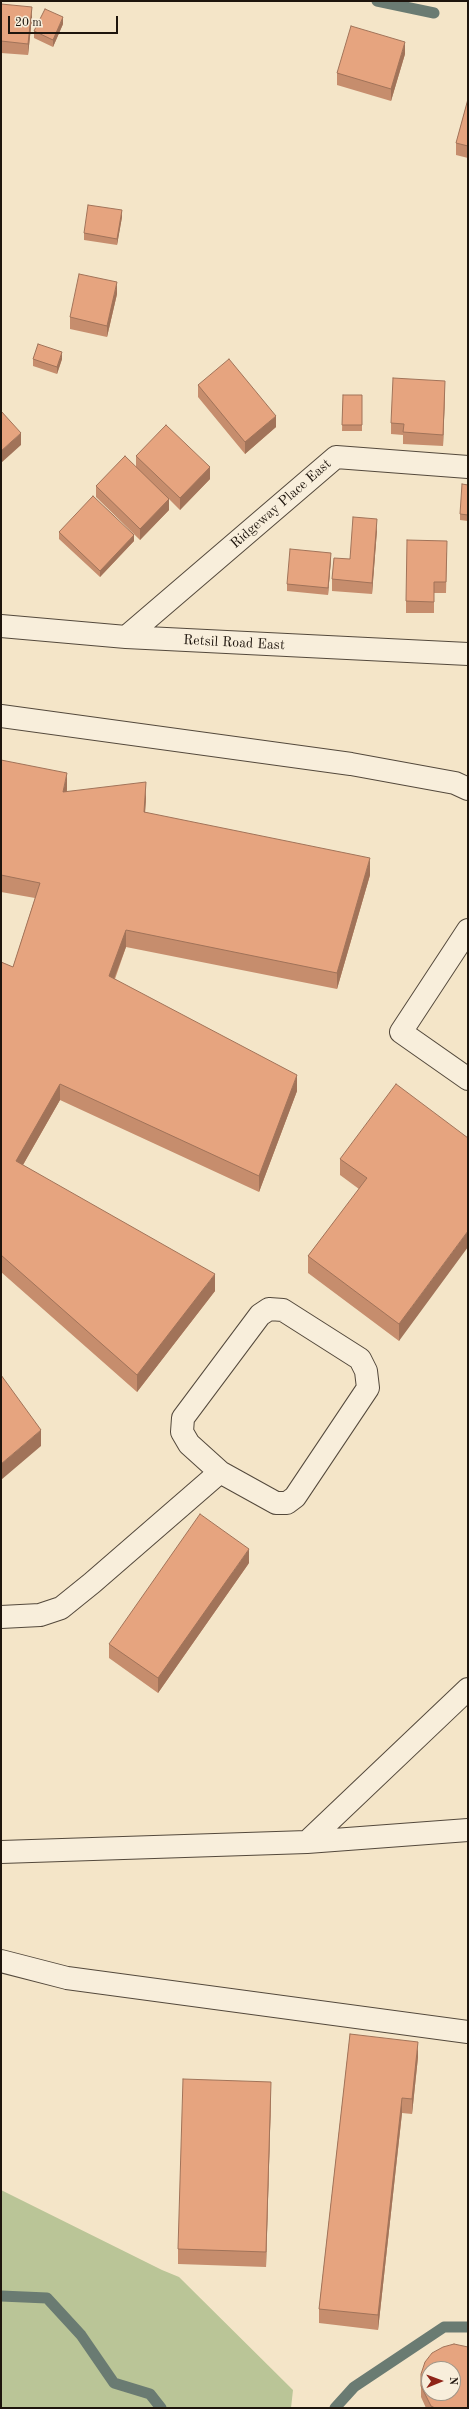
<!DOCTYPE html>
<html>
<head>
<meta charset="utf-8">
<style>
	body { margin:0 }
	#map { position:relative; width:469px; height:2409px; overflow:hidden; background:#f4e5c8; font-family:"Old Standard TT",serif }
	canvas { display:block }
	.frame { position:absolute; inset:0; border:2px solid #1e150d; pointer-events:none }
	.north { position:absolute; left:421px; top:2361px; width:40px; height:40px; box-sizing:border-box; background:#f8eedb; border:1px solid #a19789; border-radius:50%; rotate:89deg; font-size:11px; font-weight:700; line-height:16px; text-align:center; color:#1e150d }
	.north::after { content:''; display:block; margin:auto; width:14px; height:18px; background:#8f2418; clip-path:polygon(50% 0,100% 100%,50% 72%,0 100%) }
	.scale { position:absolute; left:8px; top:16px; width:110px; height:18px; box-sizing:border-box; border:2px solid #1e150d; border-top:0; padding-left:5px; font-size:12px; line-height:14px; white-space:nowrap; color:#1e150d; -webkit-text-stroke:3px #f8eedb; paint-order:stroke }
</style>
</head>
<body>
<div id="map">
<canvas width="469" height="2409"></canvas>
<div class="frame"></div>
<div class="north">N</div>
<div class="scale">20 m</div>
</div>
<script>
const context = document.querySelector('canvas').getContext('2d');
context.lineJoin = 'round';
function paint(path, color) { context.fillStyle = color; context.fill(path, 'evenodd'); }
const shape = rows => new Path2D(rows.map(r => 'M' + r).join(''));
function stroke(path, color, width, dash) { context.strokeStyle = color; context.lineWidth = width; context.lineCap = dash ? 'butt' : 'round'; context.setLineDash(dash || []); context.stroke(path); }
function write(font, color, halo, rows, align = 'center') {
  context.font = font + ' "Old Standard TT",serif'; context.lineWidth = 3; context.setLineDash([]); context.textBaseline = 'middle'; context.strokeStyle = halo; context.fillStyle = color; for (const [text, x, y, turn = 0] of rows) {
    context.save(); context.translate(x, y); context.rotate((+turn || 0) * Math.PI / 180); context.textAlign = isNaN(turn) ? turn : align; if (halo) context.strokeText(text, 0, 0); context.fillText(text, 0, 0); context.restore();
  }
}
paint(shape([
	[1,2190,162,2270,179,2277,293,2390,291,2408,1,2408]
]), '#bac597');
stroke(shape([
	[377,1,434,13],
	[1,2296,47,2298,81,2335,114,2383,150,2394,161,2408],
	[335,2408,354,2387,444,2327,468,2327]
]), '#6a7b72', 11);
const minor = shape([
	[1,626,126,637,468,654],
	[126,637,336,457,468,467],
	[1,716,351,764,455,783,468,789],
	[468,930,401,1032,468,1079],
	[269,1309,283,1310,360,1359,366,1371,368,1388,295,1497,287,1503,276,1503,220,1472,189,1444,182,1432,183,1418,260,1315,269,1309],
	[1,1617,40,1615,61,1608,92,1583,220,1472],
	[307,1842,468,1689],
	[1,1852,307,1842,468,1830],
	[1,1961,67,1978,468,2032]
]);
stroke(minor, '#54493c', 24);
stroke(minor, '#f8eedb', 22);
paint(shape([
	[1,4,32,18,28,55,1,53],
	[63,24,53,47,34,38,34,31],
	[405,54,391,101,337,85,337,73],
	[468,99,468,158,456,155,456,143],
	[122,217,117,245,84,240,84,233],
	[117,294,107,337,70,329,70,317],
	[33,359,62,359,57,374,33,366],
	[198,385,276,427,245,454,198,397],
	[445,393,443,446,403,444,403,435,391,434,391,423],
	[343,395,362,395,362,431,342,431],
	[136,456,210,479,180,510,169,499,169,510,140,540,96,497,96,486,136,467],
	[468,485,468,521,460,520,460,514],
	[377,530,372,594,332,591,332,579],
	[59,532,134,541,100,577,59,539],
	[447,552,446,593,434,593,434,613,406,613,406,601],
	[331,559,328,595,287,591,287,584],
	[1,760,67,789,67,792,146,798,145,812,370,875,337,989,126,947,115,979,297,1091,259,1192,60,1100,23,1165,215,1291,137,1392,1,1272,1,962,13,967,35,898,1,892],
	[468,1138,399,1341,308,1273,308,1256,359,1189,340,1175,340,1159],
	[249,1563,158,1693,109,1658,109,1644],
	[350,2034,418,2057,412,2114,402,2113,378,2330,319,2323,319,2309],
	[271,2097,266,2267,178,2264,178,2249],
	[421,2374,468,2408,426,2408,421,2397]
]), '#c68d6d');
paint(shape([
	[32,7,32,18,28,55,28,44],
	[63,17,63,24,53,47,53,40],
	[405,42,405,54,391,101,391,89],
	[122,210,122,217,117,245,117,239],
	[117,282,117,294,107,337,107,326],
	[62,352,62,359,57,374,57,367],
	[445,381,445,393,443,446,443,435],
	[276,416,276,427,245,454,245,442],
	[21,433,21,445,1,463,1,451],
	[210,467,210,479,180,510,180,498],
	[169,499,169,510,140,540,140,529],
	[377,519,377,530,372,594,372,583],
	[134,535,134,541,100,577,100,571],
	[331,553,331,559,328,595,328,588],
	[67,773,67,789,63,809,63,792],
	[146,782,146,798,144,828,144,812],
	[370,858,370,875,337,989,337,973],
	[126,930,126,947,109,992,109,976],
	[297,1075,297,1091,259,1192,259,1176],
	[60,1084,60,1100,16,1177,16,1161],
	[468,1231,468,1247,399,1341,399,1324],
	[215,1274,215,1291,137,1392,137,1375],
	[41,1430,41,1446,1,1480,1,1464],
	[249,1549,249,1563,158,1693,158,1678],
	[418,2042,418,2057,412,2114,412,2099],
	[271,2082,271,2097,266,2267,266,2252],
	[402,2098,402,2113,378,2330,378,2315]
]), '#a17359');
const building = shape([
	[1,4,32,7,28,44,1,41,1,4],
	[45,9,63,17,53,40,34,31,45,9],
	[351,26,405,42,391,89,337,73,351,26],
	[468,99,468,146,456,143,468,99],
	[88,205,122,210,117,239,84,233,88,205],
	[79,274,117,282,107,326,70,317,79,274],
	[38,344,62,352,57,367,33,359,38,344],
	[229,359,276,416,245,442,198,385,229,359],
	[393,378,445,381,443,435,403,432,404,424,391,423,393,378],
	[343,395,362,395,362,425,342,425,343,395],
	[1,411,21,433,1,451,1,411],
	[166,425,210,467,180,498,136,456,166,425],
	[125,456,169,499,140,529,96,486,125,456],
	[462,484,468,485,468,515,460,514,462,484],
	[93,496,134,535,100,571,59,532,93,496],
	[353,517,377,519,372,583,332,579,334,558,350,559,353,517],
	[407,540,447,541,446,582,434,582,434,602,406,601,407,540],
	[290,549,331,553,328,588,287,584,290,549],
	[1,760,67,773,63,792,146,782,144,812,370,858,337,973,126,930,109,976,297,1075,259,1176,60,1084,16,1161,215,1274,137,1375,1,1255,1,962,13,967,40,883,1,875,1,760],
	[396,1084,468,1138,468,1231,399,1324,308,1256,367,1178,340,1159,396,1084],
	[1,1375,41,1430,1,1464,1,1375],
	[200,1514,249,1549,158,1678,109,1644,200,1514],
	[350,2034,418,2042,412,2099,402,2098,378,2315,319,2309,350,2034],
	[183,2079,271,2082,266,2252,178,2249,183,2079],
	[454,2344,468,2347,468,2408,435,2408,431,2406,421,2386,421,2374,425,2362,432,2353,443,2347,454,2344],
	[429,2369,453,2369,453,2393,429,2393,429,2369]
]);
paint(building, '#e6a47f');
stroke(building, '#a17359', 1);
write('14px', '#1e150d', '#f8eedb', [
	["Ridgeway Place East",281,504,-41],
	["Retsil Road East",234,643,3]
]);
</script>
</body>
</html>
